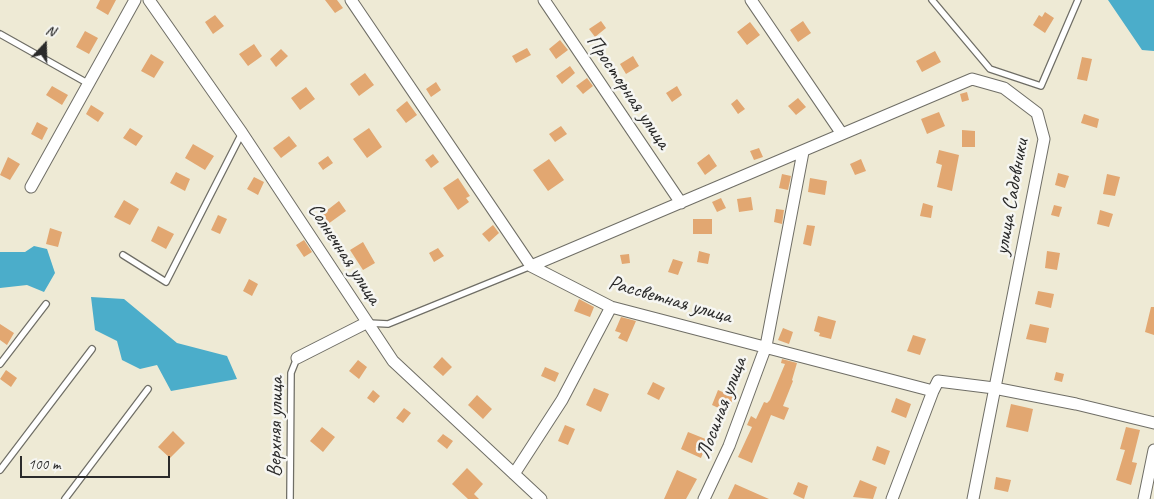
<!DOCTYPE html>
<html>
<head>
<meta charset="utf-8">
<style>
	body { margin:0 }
	#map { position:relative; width:1154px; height:499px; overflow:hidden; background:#eeead5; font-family:Caveat,sans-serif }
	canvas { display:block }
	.north { position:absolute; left:20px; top:20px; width:50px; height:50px; -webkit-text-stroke:4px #f6f6f2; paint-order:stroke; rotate:21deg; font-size:14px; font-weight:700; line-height:20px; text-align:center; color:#2b2b2b }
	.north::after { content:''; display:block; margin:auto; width:18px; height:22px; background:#2b2b2b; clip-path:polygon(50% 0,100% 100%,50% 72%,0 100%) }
	.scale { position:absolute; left:20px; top:456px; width:150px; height:22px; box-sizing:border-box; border:2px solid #2b2b2b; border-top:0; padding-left:6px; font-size:15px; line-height:18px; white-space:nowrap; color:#2b2b2b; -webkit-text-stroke:4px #f6f6f2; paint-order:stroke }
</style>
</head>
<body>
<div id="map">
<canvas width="1154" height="499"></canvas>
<div class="north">N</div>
<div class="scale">100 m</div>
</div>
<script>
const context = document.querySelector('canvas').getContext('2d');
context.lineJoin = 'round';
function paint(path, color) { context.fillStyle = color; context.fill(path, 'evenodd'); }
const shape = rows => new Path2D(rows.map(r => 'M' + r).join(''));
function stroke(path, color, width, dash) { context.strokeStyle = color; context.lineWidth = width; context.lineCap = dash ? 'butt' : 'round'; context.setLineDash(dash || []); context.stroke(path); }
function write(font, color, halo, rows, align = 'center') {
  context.font = font + ' Caveat,sans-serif'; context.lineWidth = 5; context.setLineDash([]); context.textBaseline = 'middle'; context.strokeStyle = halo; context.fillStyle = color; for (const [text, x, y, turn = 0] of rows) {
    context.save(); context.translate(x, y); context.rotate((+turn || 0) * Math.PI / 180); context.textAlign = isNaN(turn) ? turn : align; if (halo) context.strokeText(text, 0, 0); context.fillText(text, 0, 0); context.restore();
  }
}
paint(shape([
	[1108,0,1154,0,1154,51,1142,50],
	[34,246,47,249,55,273,44,292,27,285,0,288,0,252,25,252],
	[91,297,124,299,177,343,227,356,237,379,171,391,157,365,140,369,122,360,117,341,95,330]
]), '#4badca');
paint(shape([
	[100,0,116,0,108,15,96,8],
	[325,0,337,0,343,8,335,13],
	[1045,12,1054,18,1045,33,1033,25,1039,15,1042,17],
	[215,15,224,26,213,34,205,22],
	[601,21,606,28,595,37,589,29],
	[803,21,811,33,798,42,790,30],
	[750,22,760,35,747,45,737,32],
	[85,31,98,38,89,54,76,47],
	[560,40,568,50,556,59,549,49],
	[254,44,262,56,248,66,239,54],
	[527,48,531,55,516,63,512,56],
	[281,49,288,56,276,67,270,59],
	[935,51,941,62,922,72,916,61],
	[151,54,164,62,154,78,141,71],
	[633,56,639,66,626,74,620,64],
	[1082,57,1092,59,1087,81,1077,79],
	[570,66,575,73,562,84,556,76],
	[365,73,374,85,359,96,350,84],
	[587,78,593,86,583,94,576,86],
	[436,82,441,90,431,97,426,89],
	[52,86,68,95,62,105,46,95],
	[677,86,682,95,672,102,666,93],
	[306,87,315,99,300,110,291,98],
	[967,92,969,100,962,102,960,94],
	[798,98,806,107,796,115,788,106],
	[737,99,745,109,738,114,731,104],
	[407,101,417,115,406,123,396,110],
	[91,105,104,113,98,122,86,114],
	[939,112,945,126,927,134,921,119],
	[1084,114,1099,119,1097,128,1081,123],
	[37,122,48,128,42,140,31,134],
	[561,126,567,134,555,142,549,134],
	[130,128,143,136,136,146,123,138],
	[369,128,382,147,367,158,353,139],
	[962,130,975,131,975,147,962,147],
	[289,136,297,146,281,158,273,148],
	[193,144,214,156,205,170,185,158],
	[759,148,763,157,754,160,750,151],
	[939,150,959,155,952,191,937,187,942,165,936,163],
	[433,154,439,162,431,168,425,160],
	[709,154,717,166,705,175,697,163],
	[328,156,333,163,323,170,318,163],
	[8,157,20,164,10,180,0,175],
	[549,159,564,180,548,191,533,170],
	[861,159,866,171,855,175,850,164],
	[176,172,190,179,185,191,170,183],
	[1058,173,1069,176,1065,188,1055,185],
	[782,174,791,176,788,190,779,188],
	[1107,174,1120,177,1115,196,1103,194],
	[254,177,264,182,258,195,247,189],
	[458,178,470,196,466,198,469,202,458,210,443,188],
	[810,178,827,181,825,195,808,192],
	[751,197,753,210,739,212,737,199],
	[721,198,726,208,717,212,712,202],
	[124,200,139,209,130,225,114,217],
	[339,201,346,211,328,224,321,215],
	[923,203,933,206,931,218,920,216],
	[1054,205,1062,207,1059,217,1051,215],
	[776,209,784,210,782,224,774,222],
	[1100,210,1113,214,1109,227,1097,224],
	[218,215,227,219,220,234,211,230],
	[693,219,712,219,712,234,693,234],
	[493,225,499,233,489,242,482,234],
	[807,225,815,226,811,246,803,244],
	[158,226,174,234,166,249,151,241],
	[50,228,62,232,58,247,46,244],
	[304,240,312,252,304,257,296,245],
	[363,242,375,263,363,270,350,250],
	[438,248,444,256,434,262,429,253],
	[699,251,710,254,708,264,697,262],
	[1047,251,1060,253,1057,270,1045,268],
	[629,254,630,263,622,264,620,255],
	[673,259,683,262,678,275,668,272],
	[249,279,258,284,252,296,243,291],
	[1038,291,1054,294,1051,308,1035,304],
	[579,299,594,307,590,317,574,311],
	[1151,307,1154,307,1154,335,1145,332],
	[818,316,836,321,831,339,819,336,820,333,814,331],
	[621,317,636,321,627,342,618,338,621,333,615,331],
	[0,324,14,333,7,345,0,340],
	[1030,324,1049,328,1046,343,1026,339],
	[783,328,793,332,789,344,778,340],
	[913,335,926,339,920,355,907,351],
	[442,357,452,367,443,376,433,367],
	[782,359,797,363,792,380,793,381,783,406,789,408,784,420,771,415,752,463,738,457,752,427,747,425,751,416,756,419,764,402,767,403,770,400,785,364,781,363],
	[358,360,367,367,359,379,349,371],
	[545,367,559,373,555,382,541,376],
	[6,370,17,378,11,387,0,379],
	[1056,372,1064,374,1062,382,1054,380],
	[653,382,665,388,659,400,647,394],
	[594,388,609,394,601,412,586,405],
	[373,390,380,396,374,403,367,398],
	[718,390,734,397,727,412,712,405],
	[477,395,492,409,483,419,468,405],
	[896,398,911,404,906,418,891,412],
	[1011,404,1033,409,1028,432,1006,427],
	[404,408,411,413,403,423,396,418],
	[565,425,575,429,568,445,558,441],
	[322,427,335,437,323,452,310,441],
	[1126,427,1140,430,1132,462,1137,463,1131,485,1116,480,1125,450,1120,449],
	[173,431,185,443,170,458,158,447],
	[688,432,708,440,701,458,681,449],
	[443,434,453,441,447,449,437,441],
	[877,446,890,451,885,465,872,460],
	[467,468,483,484,474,494,479,499,468,499,452,484],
	[677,470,697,479,686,499,664,499],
	[996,477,1011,480,1008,492,994,489],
	[860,480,877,487,873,499,853,497],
	[798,482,808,486,804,499,793,494],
	[735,484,769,499,728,499]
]), '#e2a771');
const lane = shape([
	[932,0,990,69,1041,86,1078,0],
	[0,34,89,84],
	[123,255,166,282,242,133],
	[368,323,388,324,531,266],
	[0,364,46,304],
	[0,470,92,349],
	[65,499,148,389],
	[290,499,291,373,297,358]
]);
const street = shape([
	[149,0,242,133,393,361,541,499],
	[351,0,531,266,611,307,933,391,938,381,994,388,1076,404,1154,423],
	[544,0,681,203],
	[751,0,842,134],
	[31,187,135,0],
	[531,266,972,79,1004,88,1037,113,1044,139,973,499],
	[297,358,366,323],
	[514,474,562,400,611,307],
	[704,499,729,446,766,346,803,152],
	[892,499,933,391],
	[1144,499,1154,450]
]);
stroke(lane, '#6f6e66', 8);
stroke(street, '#6f6e66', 13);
stroke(lane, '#fff', 5.5);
stroke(street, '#fff', 11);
write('21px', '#2b2b2b', '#f6f6f2', [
	["Просторная улица",628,92,56],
	["улица Садовники",1012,197,-80],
	["Солнечная улица",344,254,57],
	["Рассветная улица",670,300,16],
	["Лосиная улица",722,408,-69],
	["Верхняя улица",276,427,-89]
]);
</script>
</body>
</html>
